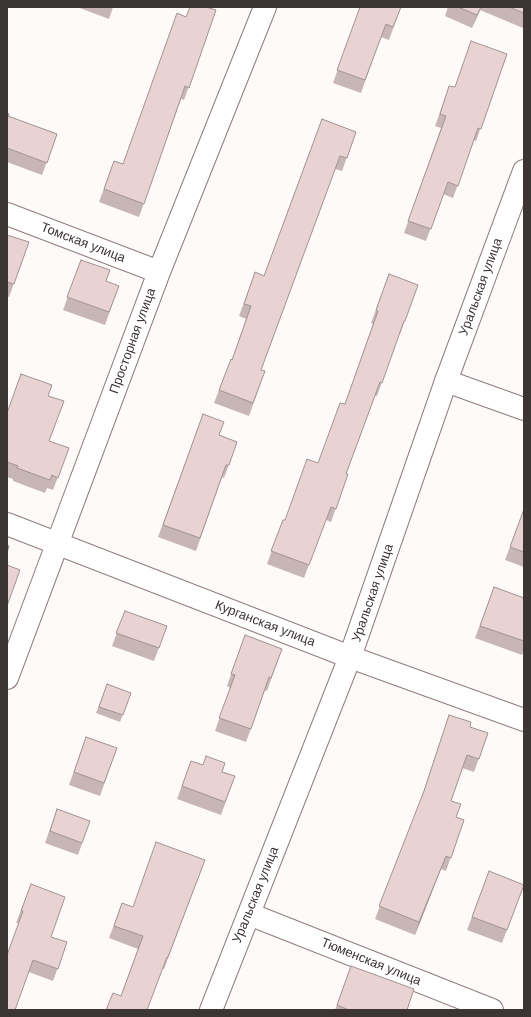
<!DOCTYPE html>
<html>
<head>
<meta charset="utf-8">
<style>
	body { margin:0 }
	#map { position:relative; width:531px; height:1017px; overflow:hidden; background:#fffafa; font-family:Helvetica,sans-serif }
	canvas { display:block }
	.frame { position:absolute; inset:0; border:8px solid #3d3434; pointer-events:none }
</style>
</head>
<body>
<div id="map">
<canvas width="531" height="1017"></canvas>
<div class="frame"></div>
</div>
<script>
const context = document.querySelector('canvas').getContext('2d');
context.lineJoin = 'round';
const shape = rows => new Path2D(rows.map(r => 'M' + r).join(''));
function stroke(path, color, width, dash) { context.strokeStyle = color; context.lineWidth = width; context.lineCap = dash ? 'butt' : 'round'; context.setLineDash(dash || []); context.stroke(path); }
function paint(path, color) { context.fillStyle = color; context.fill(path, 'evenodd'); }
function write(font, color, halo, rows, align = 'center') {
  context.font = font + ' Helvetica,sans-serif'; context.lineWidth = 3; context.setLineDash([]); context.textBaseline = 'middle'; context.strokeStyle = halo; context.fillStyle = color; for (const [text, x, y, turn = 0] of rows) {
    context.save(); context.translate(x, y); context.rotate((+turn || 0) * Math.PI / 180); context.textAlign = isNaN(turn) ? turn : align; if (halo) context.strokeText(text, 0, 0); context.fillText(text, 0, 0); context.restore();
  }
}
const minor = shape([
	[7,214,159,272],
	[446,381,524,409],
	[7,524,350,657,524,720],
	[7,678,159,272,265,7],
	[249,914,492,1010]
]);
const major = shape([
	[211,1010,350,657,446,381,524,171]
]);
stroke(minor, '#8f7c7c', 24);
stroke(major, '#8f7c7c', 24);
stroke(minor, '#fff', 22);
stroke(major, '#fff', 22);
paint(shape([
	[77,7,113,7,109,19],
	[360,7,401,7,389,40,381,37,361,93,333,83],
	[448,7,524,7,524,25,523,28,480,10,472,28,445,16],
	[216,10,184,100,181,99,139,217,99,202,114,161,123,164,186,17],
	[507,54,476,141,474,140,453,198,443,194,426,241,404,233,441,128,435,126,445,98,455,87],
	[7,113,8,116,57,134,42,175,7,162],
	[322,119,356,132,342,171,335,169,261,370,265,371,249,416,214,403,231,359,232,360,246,319,239,316,255,272,264,276],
	[7,235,29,242,9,297,7,296],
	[81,260,106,281,119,286,105,325,63,310],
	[389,274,418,285,400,334,399,334,377,396,375,395,346,474,348,474,331,522,326,520,304,578,267,564,283,520,285,520,318,463,345,404,373,324,371,323],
	[48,396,49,441,69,448,53,490,47,488,45,493,13,481,13,479,7,477,7,413],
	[203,414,219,435,237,442,224,478,222,477,196,551,158,537],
	[524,509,524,567,505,560],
	[494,587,524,598,524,649,522,655,475,638],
	[125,611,167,626,154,661,112,646],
	[245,635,282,649,267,691,265,690,246,742,215,731,230,688,227,686],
	[107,684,131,693,120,722,96,713],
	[449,715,470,727,488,733,474,772,462,768,451,801,456,817,464,820,446,871,441,869,415,935,375,919,421,799],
	[86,737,117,748,100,796,69,785],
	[191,761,235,776,221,815,177,799],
	[57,809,90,821,78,855,45,843],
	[205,860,164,969,162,969,121,996,138,949,109,938,122,903,133,907],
	[489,871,524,885,502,943,467,930],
	[31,884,51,937,67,942,53,981,29,972,18,923,16,923],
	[351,966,407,1010,335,1010]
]), '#c8b5b5');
paint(shape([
	[481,7,480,10,472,28,477,15],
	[446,856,441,869,415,935,419,922]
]), '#a29393');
const building = shape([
	[190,7,206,7,216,10,189,88,185,86,144,204,104,189,114,161,123,164,177,13,186,17,190,7],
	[360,7,401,7,393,27,386,24,365,80,337,70,360,7],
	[458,7,481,7,477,15,458,7],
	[509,7,524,7,524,13,509,7],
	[471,41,507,54,481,129,478,128,458,186,448,182,431,229,408,221,446,116,440,114,449,86,455,87,471,41],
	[7,113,9,114,8,116,57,134,47,163,7,148,7,113],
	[322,119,356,132,347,158,340,156,261,370,265,371,253,403,219,390,231,359,232,360,251,306,244,304,255,272,264,276,322,119],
	[7,235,29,242,14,284,7,282,7,235],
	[81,260,110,270,106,281,119,286,109,312,67,297,81,260],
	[389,274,418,285,405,321,404,321,382,383,380,382,346,474,348,474,336,509,331,507,309,565,271,551,283,520,285,520,307,459,318,463,340,403,345,404,378,311,376,310,389,274],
	[21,374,52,385,48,396,64,401,49,441,69,448,58,478,52,475,50,480,17,468,18,466,7,462,7,413,21,374],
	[203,414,224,422,219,435,237,442,229,465,226,465,200,538,163,525,203,414],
	[524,509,524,552,510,547,524,509],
	[7,545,9,546,7,553,7,545],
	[7,565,20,570,7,606,7,565],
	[494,587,524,598,524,641,480,626,494,587],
	[125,611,167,626,159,648,116,633,125,611],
	[245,635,282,649,271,678,269,677,251,729,219,718,235,675,231,674,245,635],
	[107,684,131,693,123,715,99,707,107,684],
	[449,715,471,722,470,727,488,733,479,759,467,755,451,801,461,804,456,817,464,820,451,858,446,856,419,922,379,906,424,791,449,715],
	[86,737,117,748,104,783,74,772,86,737],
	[206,756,225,763,222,772,235,776,225,802,182,786,191,761,203,765,206,756],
	[57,809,90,821,82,843,50,831,57,809],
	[156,842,205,860,168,957,167,957,147,1010,106,1010,113,993,121,996,143,936,114,926,122,903,133,907,156,842],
	[489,871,524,885,507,930,472,917,489,871],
	[31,884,65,897,51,937,67,942,58,969,33,960,15,1010,7,1010,7,955,23,911,21,911,31,884],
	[351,966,414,989,407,1010,349,1010,337,1005,351,966]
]);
paint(building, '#e8d2d2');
stroke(building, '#a29393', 1);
write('13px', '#3d3434', '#fff', [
	["Томская улица",83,243,21],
	["Уральская улица",481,287,-70],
	["Просторная улица",133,341,-70],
	["Уральская улица",373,593,-71],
	["Курганская улица",265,624,21],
	["Уральская улица",256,895,-68],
	["Тюменская улица",371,962,22]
]);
</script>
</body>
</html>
